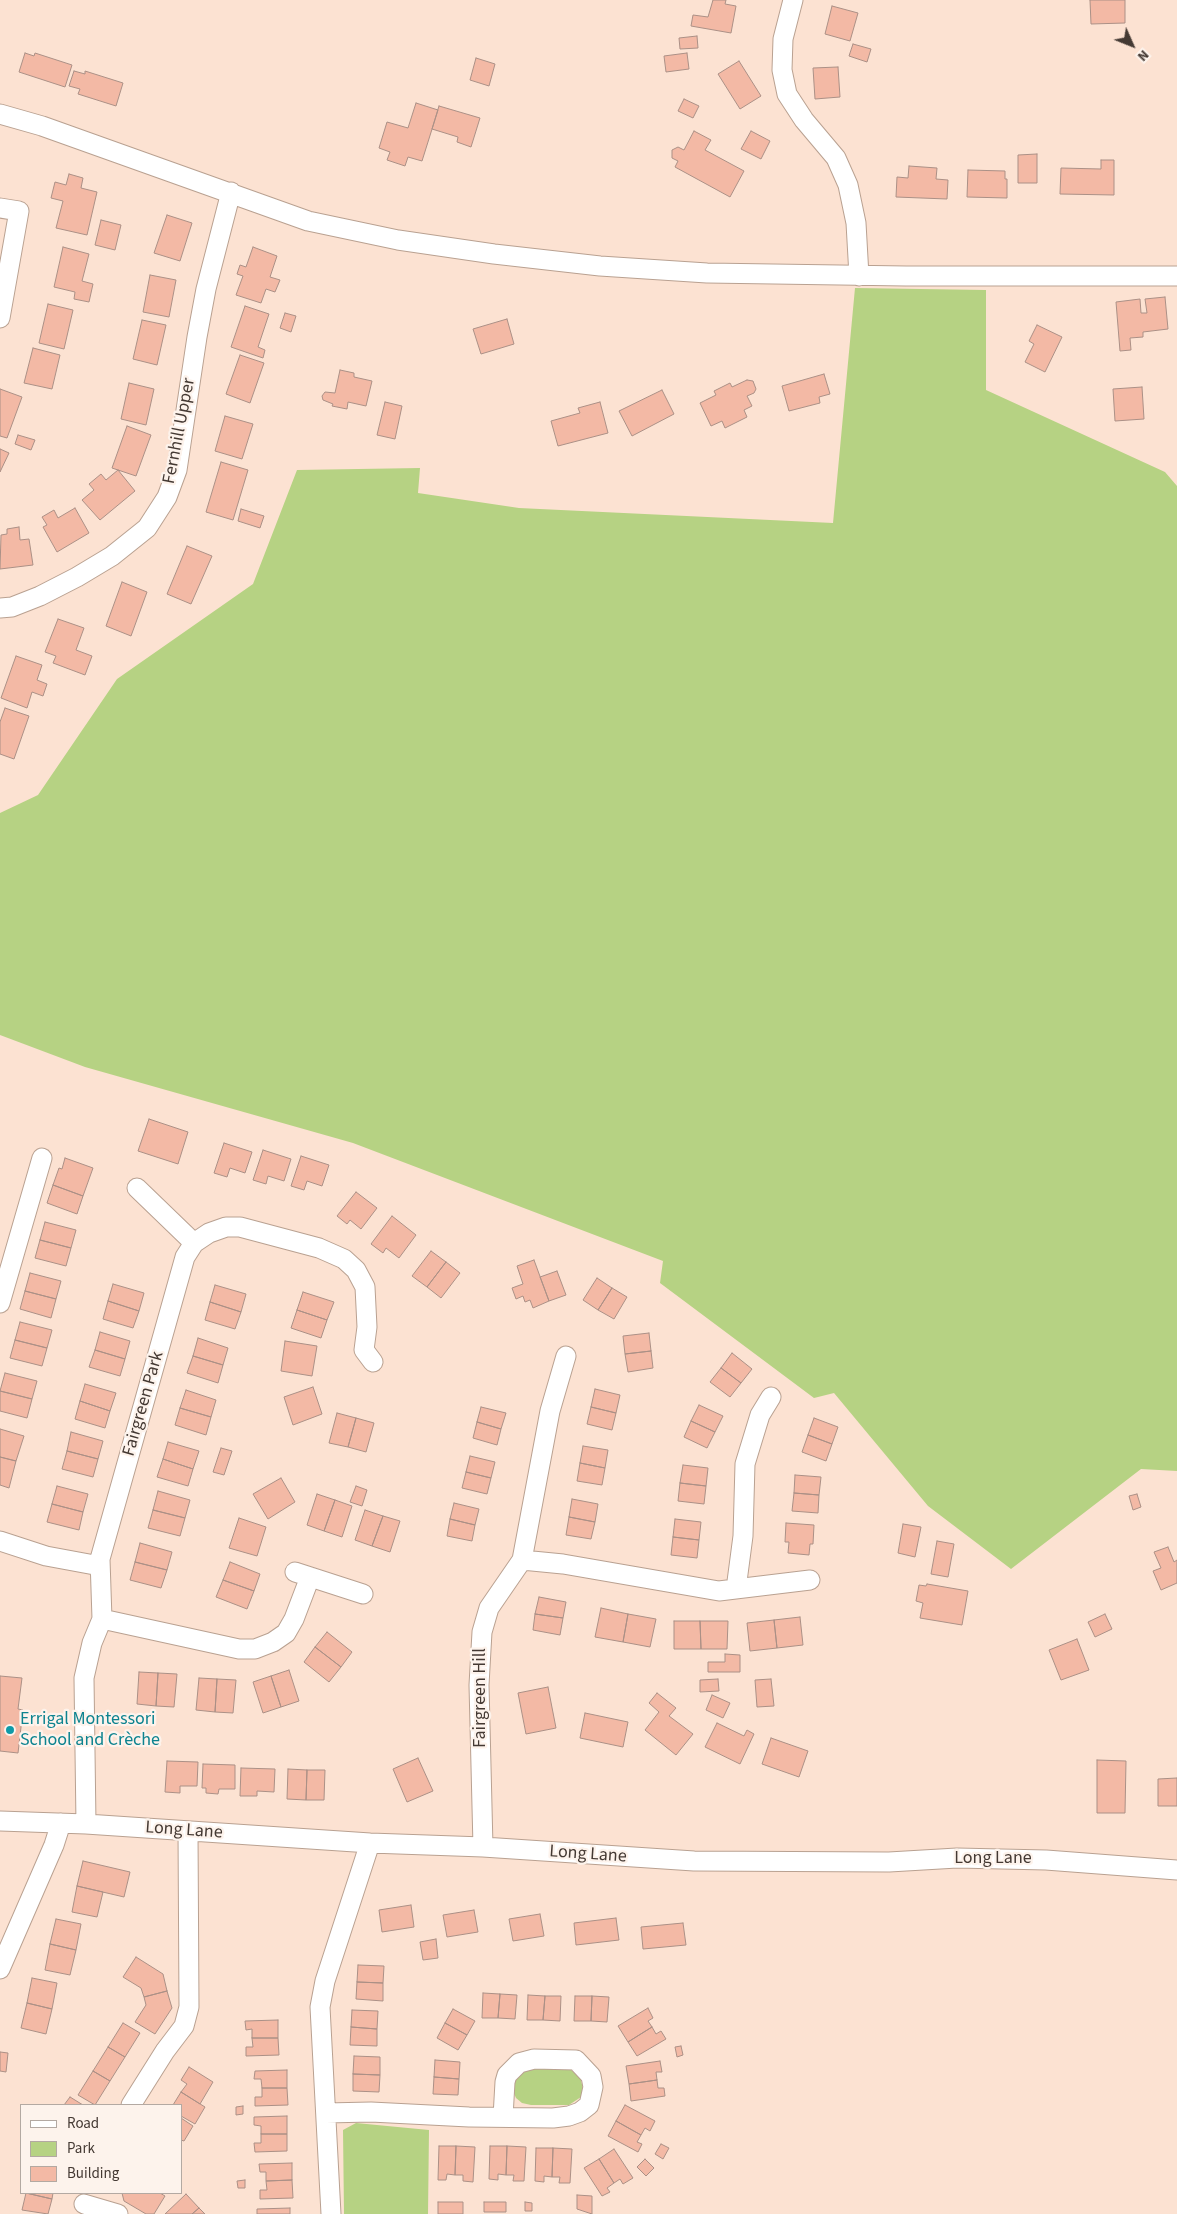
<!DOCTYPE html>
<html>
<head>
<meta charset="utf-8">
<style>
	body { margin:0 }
	#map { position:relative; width:1177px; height:2214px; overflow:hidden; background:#fce2d2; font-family:"Source Sans 3",sans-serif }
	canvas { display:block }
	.legend { position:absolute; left:20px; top:2104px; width:162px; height:90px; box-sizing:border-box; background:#fdf3ec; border:1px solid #b3a9a2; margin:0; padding:6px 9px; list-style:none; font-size:15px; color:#443933 }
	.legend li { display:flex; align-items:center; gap:10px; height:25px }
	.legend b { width:25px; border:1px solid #b3a9a2 }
	.north { position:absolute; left:1107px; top:20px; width:50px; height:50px; -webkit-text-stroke:4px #fdf3ec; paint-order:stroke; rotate:134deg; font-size:14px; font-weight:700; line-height:20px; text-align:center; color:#443933 }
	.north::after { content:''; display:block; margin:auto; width:18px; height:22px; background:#443933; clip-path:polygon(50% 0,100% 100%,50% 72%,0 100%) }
</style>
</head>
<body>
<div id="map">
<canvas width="1177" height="2214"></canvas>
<ul class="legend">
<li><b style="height:6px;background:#fff"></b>Road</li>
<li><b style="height:14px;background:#b6d283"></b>Park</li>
<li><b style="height:14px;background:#f3b9a5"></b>Building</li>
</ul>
<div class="north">N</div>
</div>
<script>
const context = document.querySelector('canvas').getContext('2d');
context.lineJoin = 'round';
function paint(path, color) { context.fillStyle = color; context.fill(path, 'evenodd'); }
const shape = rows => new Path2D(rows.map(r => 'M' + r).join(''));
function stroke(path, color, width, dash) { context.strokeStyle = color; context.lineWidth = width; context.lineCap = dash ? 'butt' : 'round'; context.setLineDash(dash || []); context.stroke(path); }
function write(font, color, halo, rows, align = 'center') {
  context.font = font + ' "Source Sans 3",sans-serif'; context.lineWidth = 4.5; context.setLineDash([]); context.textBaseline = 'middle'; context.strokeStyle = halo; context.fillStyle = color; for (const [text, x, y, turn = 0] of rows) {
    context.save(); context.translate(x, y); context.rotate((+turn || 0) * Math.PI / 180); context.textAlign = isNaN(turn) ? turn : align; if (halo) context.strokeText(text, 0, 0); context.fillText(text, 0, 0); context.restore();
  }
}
paint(shape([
	[855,288,986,290,986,390,1165,472,1177,486,1177,1471,1141,1469,1011,1569,928,1506,834,1393,814,1398,660,1283,663,1261,353,1143,85,1067,0,1035,0,813,38,795,117,679,253,584,297,470,420,468,418,493,519,508,833,523],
	[565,2065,580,2077,583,2088,581,2097,569,2105,531,2105,522,2103,516,2098,513,2091,513,2081,524,2067],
	[356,2123,429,2130,428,2214,344,2214,343,2130]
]), '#b6d283');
const building = shape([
	[713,0,726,0,725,4,736,6,731,33,691,26,693,15,708,17,713,0],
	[1090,0,1125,0,1125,23,1091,24,1090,0],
	[832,6,858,13,850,41,825,34,832,6],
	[697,36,698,48,680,49,679,38,697,36],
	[853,44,871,49,867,62,849,56,853,44],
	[25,53,34,56,35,53,72,65,65,87,19,72,25,53],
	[687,53,689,69,666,72,664,56,687,53],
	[476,58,495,64,489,86,470,80,476,58],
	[739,61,761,96,740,109,718,74,739,61],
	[838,67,840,97,815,99,813,68,838,67],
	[74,71,85,74,85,71,123,83,116,106,78,94,80,89,69,86,74,71],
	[684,99,699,106,693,118,678,111,684,99],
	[416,103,438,110,422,161,408,157,405,166,387,160,390,152,379,148,387,122,408,128,416,103],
	[439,106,480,118,471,147,457,142,458,137,432,129,439,106],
	[694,131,711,140,705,150,744,171,730,197,675,167,678,161,672,158,672,150,678,147,684,150,694,131],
	[751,131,770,141,761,159,741,149,751,131],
	[1037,154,1037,183,1018,183,1018,155,1037,154],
	[1101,160,1114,160,1114,195,1060,194,1061,168,1101,169,1101,160],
	[909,166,937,168,936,179,948,180,947,199,896,197,897,177,908,178,909,166],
	[968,170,1005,171,1005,179,1007,179,1007,198,967,197,968,170],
	[69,174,83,178,81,188,97,192,87,235,56,228,63,201,51,198,55,182,66,185,69,174],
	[167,215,192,223,180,261,154,253,167,215],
	[101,220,121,225,115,250,95,245,101,220],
	[63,247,89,254,82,281,93,284,89,302,74,299,75,292,54,287,63,247],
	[253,247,277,256,270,277,280,280,275,292,266,289,261,303,236,295,243,276,237,274,240,265,246,267,253,247],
	[150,275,176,280,169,317,143,312,150,275],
	[1165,297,1168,329,1143,332,1143,337,1130,338,1131,350,1120,351,1116,302,1140,299,1141,313,1147,313,1145,299,1165,297],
	[48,304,73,310,64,349,39,343,48,304],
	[245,306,269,314,258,347,265,350,263,358,231,347,245,306],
	[285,313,296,316,291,332,280,328,285,313],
	[507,319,514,344,481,354,473,329,507,319],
	[142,320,166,325,157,365,133,359,142,320],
	[1037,325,1062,337,1045,372,1025,362,1034,344,1029,341,1037,325],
	[33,348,60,355,52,389,24,383,33,348],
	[240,355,264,363,250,403,226,394,240,355],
	[340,370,354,373,354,377,372,381,366,406,348,402,347,409,332,406,333,404,323,400,322,396,325,392,335,393,340,370],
	[824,374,830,394,819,397,820,403,789,411,782,386,824,374],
	[747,380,753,381,756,389,754,393,747,396,752,406,744,410,747,417,725,428,722,421,711,426,700,403,716,395,714,391,730,383,732,387,747,380],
	[129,383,154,389,146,425,121,419,129,383],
	[1142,387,1144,419,1115,421,1113,389,1142,387],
	[0,389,22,397,7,438,0,436,0,389],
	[662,390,674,414,632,436,619,411,662,390],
	[385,402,402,406,395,439,377,435,385,402],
	[600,402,608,433,558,446,551,421,580,413,578,408,600,402],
	[225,416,253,424,242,459,215,451,225,416],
	[127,426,151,435,136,476,112,468,127,426],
	[18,435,35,440,31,450,15,444,18,435],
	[0,449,9,453,0,472,0,449],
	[221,462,248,470,233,520,206,512,221,462],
	[118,470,135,491,100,520,82,500,94,490,89,484,101,474,106,480,118,470],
	[75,508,89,533,57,552,43,527,47,525,42,517,54,510,58,518,75,508],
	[241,509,264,516,260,528,238,521,241,509],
	[19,527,20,540,29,539,33,565,0,569,1,535,7,534,7,529,19,527],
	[187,546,212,556,191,604,167,594,187,546],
	[122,582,147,592,131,636,106,626,122,582],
	[58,619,84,628,76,650,92,656,85,675,53,663,56,656,45,652,58,619],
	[16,656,42,665,37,680,47,684,43,696,32,692,27,708,1,698,16,656],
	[5,708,29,716,14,759,0,754,0,722,5,708],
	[149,1119,188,1132,178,1164,138,1151,149,1119],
	[224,1143,252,1152,245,1173,230,1168,227,1177,214,1173,224,1143],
	[263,1150,291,1159,284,1181,268,1176,266,1184,253,1180,263,1150],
	[301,1156,329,1165,322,1186,307,1181,304,1190,291,1186,301,1156],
	[65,1158,93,1168,83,1196,53,1185,59,1168,62,1169,65,1158],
	[53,1185,83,1196,77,1214,47,1203,53,1185],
	[356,1192,377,1208,361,1229,350,1220,347,1224,337,1216,356,1192],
	[392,1216,416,1235,399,1258,386,1248,383,1253,371,1244,392,1216],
	[45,1222,76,1230,71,1248,40,1240,45,1222],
	[40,1240,71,1248,66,1266,35,1258,40,1240],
	[431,1251,446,1262,427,1287,412,1276,431,1251],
	[534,1260,549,1301,533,1308,530,1300,525,1302,523,1296,516,1299,512,1288,523,1284,517,1266,534,1260],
	[446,1262,460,1273,441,1298,427,1287,446,1262],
	[557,1271,566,1295,549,1301,540,1277,557,1271],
	[30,1273,61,1281,56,1299,25,1291,30,1273],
	[597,1278,612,1288,598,1310,583,1300,597,1278],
	[113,1284,144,1293,139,1311,108,1301,113,1284],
	[215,1285,246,1294,241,1312,210,1302,215,1285],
	[612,1288,627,1297,614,1319,598,1310,612,1288],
	[25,1291,56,1299,51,1318,20,1309,25,1291],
	[303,1292,334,1302,327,1320,297,1310,303,1292],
	[108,1301,139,1311,133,1328,103,1319,108,1301],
	[210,1302,241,1312,235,1329,205,1320,210,1302],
	[297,1310,327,1320,321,1338,291,1328,297,1310],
	[20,1322,52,1330,47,1348,15,1340,20,1322],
	[100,1332,130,1341,125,1359,95,1350,100,1332],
	[649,1333,651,1351,625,1354,623,1336,649,1333],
	[198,1338,228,1348,223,1365,193,1356,198,1338],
	[15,1340,47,1348,42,1366,10,1358,15,1340],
	[285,1341,317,1346,312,1376,281,1371,285,1341],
	[95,1350,125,1359,120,1376,89,1367,95,1350],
	[651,1351,653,1368,628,1372,625,1354,651,1351],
	[732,1353,752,1369,741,1383,721,1368,732,1353],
	[193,1356,223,1365,218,1383,187,1373,193,1356],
	[721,1368,741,1383,730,1397,710,1382,721,1368],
	[5,1373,37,1381,32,1399,0,1391,5,1373],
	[85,1384,116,1393,110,1411,80,1401,85,1384],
	[313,1387,322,1414,293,1425,284,1397,313,1387],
	[595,1389,620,1395,616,1413,591,1407,595,1389],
	[186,1390,216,1400,211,1417,180,1408,186,1390],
	[0,1391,32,1399,27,1418,0,1411,0,1391],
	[80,1401,110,1411,105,1428,75,1419,80,1401],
	[699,1405,723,1416,715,1432,691,1421,699,1405],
	[481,1407,506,1413,501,1429,477,1422,481,1407],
	[591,1407,616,1413,612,1430,587,1424,591,1407],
	[180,1408,211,1417,206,1435,175,1425,180,1408],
	[337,1413,356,1418,348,1447,329,1443,337,1413],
	[356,1418,374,1423,366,1452,348,1447,356,1418],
	[814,1418,838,1427,832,1444,808,1435,814,1418],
	[691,1421,715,1432,707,1448,684,1437,691,1421],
	[477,1422,501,1429,497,1445,473,1438,477,1422],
	[0,1429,24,1436,16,1461,0,1457,0,1429],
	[71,1432,103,1441,98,1459,67,1451,71,1432],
	[808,1435,832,1444,826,1461,802,1452,808,1435],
	[168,1442,199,1451,193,1469,163,1459,168,1442],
	[583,1446,608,1450,605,1468,580,1463,583,1446],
	[221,1448,232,1451,224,1475,213,1472,221,1448],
	[67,1451,98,1459,93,1477,62,1469,67,1451],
	[470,1456,495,1462,491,1478,466,1472,470,1456],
	[0,1457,16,1461,9,1488,0,1485,0,1457],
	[163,1459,193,1469,188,1486,157,1477,163,1459],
	[580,1463,605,1468,602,1485,577,1481,580,1463],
	[683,1465,708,1468,706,1486,680,1483,683,1465],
	[466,1472,491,1478,487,1494,462,1488,466,1472],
	[795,1475,821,1477,819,1495,794,1493,795,1475],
	[281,1478,295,1502,268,1519,253,1494,281,1478],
	[680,1483,706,1486,704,1504,678,1501,680,1483],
	[57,1486,88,1494,83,1512,52,1504,57,1486],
	[356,1486,367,1490,362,1506,350,1502,356,1486],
	[158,1491,190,1500,185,1518,153,1510,158,1491],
	[794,1493,819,1495,818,1513,792,1511,794,1493],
	[317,1494,335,1500,324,1531,307,1525,317,1494],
	[1137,1494,1141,1507,1133,1510,1129,1496,1137,1494],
	[572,1499,598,1504,595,1522,569,1517,572,1499],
	[335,1500,352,1506,342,1537,324,1531,335,1500],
	[454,1503,479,1509,475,1525,450,1519,454,1503],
	[52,1504,83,1512,79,1530,47,1522,52,1504],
	[153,1510,185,1518,180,1536,148,1528,153,1510],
	[365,1510,383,1516,372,1546,355,1540,365,1510],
	[383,1516,400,1521,390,1552,372,1546,383,1516],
	[569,1517,595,1522,591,1539,566,1535,569,1517],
	[239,1518,266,1527,257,1556,229,1548,239,1518],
	[450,1519,475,1525,472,1541,447,1536,450,1519],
	[675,1519,701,1522,699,1540,673,1537,675,1519],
	[786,1523,814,1525,813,1544,810,1544,809,1555,788,1553,789,1542,785,1542,786,1523],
	[903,1524,921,1527,915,1557,898,1553,903,1524],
	[673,1537,699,1540,697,1558,671,1555,673,1537],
	[937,1541,954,1544,948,1577,931,1574,937,1541],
	[140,1543,172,1552,167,1570,135,1562,140,1543],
	[1168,1547,1174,1562,1177,1560,1177,1583,1161,1590,1153,1571,1161,1568,1154,1552,1168,1547],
	[135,1562,167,1570,161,1588,130,1580,135,1562],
	[230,1562,260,1574,254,1591,223,1580,230,1562],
	[223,1580,254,1591,247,1609,216,1597,223,1580],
	[927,1584,968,1591,962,1625,920,1618,923,1603,916,1601,919,1585,926,1586,927,1584],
	[539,1597,566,1602,563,1618,535,1614,539,1597],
	[601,1608,628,1614,623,1642,595,1637,601,1608],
	[535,1614,563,1618,560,1635,533,1630,535,1614],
	[628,1614,656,1619,650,1647,623,1642,628,1614],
	[1105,1614,1112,1629,1095,1637,1088,1622,1105,1614],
	[800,1617,803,1645,777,1648,774,1620,800,1617],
	[774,1620,777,1648,750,1651,747,1623,774,1620],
	[674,1621,700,1621,701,1649,674,1649,674,1621],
	[700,1621,728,1621,727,1649,701,1649,700,1621],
	[327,1632,352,1652,341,1667,315,1647,327,1632],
	[1077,1639,1089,1670,1061,1680,1049,1650,1077,1639],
	[315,1647,341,1667,329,1682,304,1662,315,1647],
	[725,1654,740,1655,740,1672,708,1672,708,1662,725,1662,725,1654],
	[289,1670,299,1701,281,1707,271,1676,289,1670],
	[139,1672,158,1673,156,1706,137,1704,139,1672],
	[158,1673,177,1674,174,1707,156,1706,158,1673],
	[0,1676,22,1678,18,1709,23,1710,18,1753,0,1751,0,1676],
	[271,1676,281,1707,263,1713,253,1682,271,1676],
	[199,1678,217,1679,215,1712,196,1710,199,1678],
	[217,1679,236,1680,233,1713,215,1712,217,1679],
	[718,1679,719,1691,700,1692,700,1680,718,1679],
	[771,1679,774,1706,757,1707,755,1680,771,1679],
	[548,1687,556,1728,526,1734,518,1693,548,1687],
	[657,1693,676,1708,669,1716,693,1734,676,1755,645,1730,659,1712,649,1703,657,1693],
	[712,1695,730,1703,723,1718,706,1710,712,1695],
	[585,1713,628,1722,623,1747,580,1738,585,1713],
	[717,1723,744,1736,747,1730,754,1734,740,1764,705,1747,717,1723],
	[771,1738,808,1751,799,1777,762,1764,771,1738],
	[418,1758,433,1791,407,1802,393,1769,418,1758],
	[1097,1760,1126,1761,1125,1813,1097,1813,1097,1760],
	[167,1761,198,1762,197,1786,180,1786,180,1793,165,1792,167,1761],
	[203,1764,235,1765,235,1789,219,1789,218,1794,206,1793,206,1788,202,1788,203,1764],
	[241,1768,275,1769,274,1792,257,1791,257,1796,240,1796,241,1768],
	[288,1769,307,1770,306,1800,287,1799,288,1769],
	[307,1770,325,1770,324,1800,306,1800,307,1770],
	[1177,1778,1177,1806,1158,1806,1158,1779,1177,1778],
	[83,1861,130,1872,124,1897,77,1886,83,1861],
	[77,1886,103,1892,97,1917,72,1912,77,1886],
	[411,1905,414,1927,382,1932,379,1910,411,1905],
	[474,1910,478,1932,447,1937,443,1915,474,1910],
	[540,1914,544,1936,513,1941,509,1919,540,1914],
	[616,1918,619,1940,576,1945,574,1923,616,1918],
	[56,1919,81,1924,76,1950,50,1944,56,1919],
	[683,1923,686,1945,643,1949,641,1927,683,1923],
	[436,1939,438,1958,423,1960,420,1942,436,1939],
	[50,1944,76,1950,70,1975,45,1970,50,1944],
	[136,1957,163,1974,167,1991,144,1997,141,1988,123,1977,136,1957],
	[358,1965,384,1966,383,1983,357,1982,358,1965],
	[32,1978,57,1983,52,2009,27,2003,32,1978],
	[357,1982,383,1983,383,2001,356,1999,357,1982],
	[167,1991,172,2008,155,2034,135,2022,146,2005,144,1997,167,1991],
	[483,1993,500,1994,498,2018,482,2018,483,1993],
	[500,1994,517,1995,515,2019,498,2018,500,1994],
	[528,1995,545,1996,543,2020,527,2020,528,1995],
	[545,1996,561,1996,560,2021,543,2020,545,1996],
	[575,1996,592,1996,591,2021,574,2021,575,1996],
	[592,1996,609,1997,607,2022,591,2021,592,1996],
	[27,2003,52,2009,46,2034,21,2028,27,2003],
	[648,2008,653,2018,648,2021,652,2027,628,2042,618,2026,648,2008],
	[453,2009,475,2021,467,2035,445,2023,453,2009],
	[352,2010,378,2011,377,2029,351,2027,352,2010],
	[278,2020,278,2038,252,2038,252,2029,246,2030,245,2021,278,2020],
	[123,2023,140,2033,125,2057,108,2047,123,2023],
	[445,2023,467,2035,458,2050,437,2038,445,2023],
	[351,2027,377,2029,377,2046,350,2045,351,2027],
	[652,2027,656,2034,661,2031,666,2039,637,2056,628,2042,652,2027],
	[252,2038,278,2038,279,2055,246,2056,246,2047,253,2047,252,2038],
	[681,2046,683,2055,677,2057,675,2047,681,2046],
	[108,2047,125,2057,110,2081,93,2071,108,2047],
	[0,2052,8,2053,6,2072,0,2071,0,2052],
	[354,2056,380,2057,380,2075,353,2074,354,2056],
	[435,2060,460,2062,459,2079,434,2077,435,2060],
	[660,2061,662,2072,656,2072,657,2080,629,2084,626,2066,660,2061],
	[189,2067,213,2082,200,2104,181,2092,187,2084,181,2080,189,2067],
	[287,2070,287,2088,262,2088,261,2079,254,2079,255,2071,287,2070],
	[93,2071,110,2081,95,2105,78,2095,93,2071],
	[353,2074,380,2075,379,2092,353,2091,353,2074],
	[434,2077,459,2079,458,2095,433,2094,434,2077],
	[657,2080,658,2088,664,2088,665,2096,631,2101,629,2084,657,2080],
	[262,2088,287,2088,288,2105,255,2106,255,2097,262,2097,262,2088],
	[181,2092,205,2107,195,2124,181,2116,181,2105,173,2105,181,2092],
	[70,2097,83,2105,64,2105,70,2097],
	[625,2105,655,2121,650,2131,645,2128,641,2135,616,2121,625,2105],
	[243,2106,243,2114,236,2115,236,2107,243,2106],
	[287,2116,287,2134,261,2134,261,2126,254,2125,254,2117,287,2116],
	[181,2118,193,2126,184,2141,181,2140,181,2118],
	[616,2121,641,2135,637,2142,642,2144,638,2152,608,2136,616,2121],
	[261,2134,287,2134,287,2151,255,2152,254,2143,261,2143,261,2134],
	[661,2144,669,2148,663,2159,655,2154,661,2144],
	[439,2146,456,2146,455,2175,447,2174,446,2180,438,2180,439,2146],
	[456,2146,475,2147,473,2182,463,2181,463,2175,455,2175,456,2146],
	[490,2146,507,2146,506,2175,498,2174,498,2180,489,2179,490,2146],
	[507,2146,526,2147,524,2181,513,2181,514,2175,506,2175,507,2146],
	[536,2148,553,2148,552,2177,544,2176,544,2182,535,2181,536,2148],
	[553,2148,572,2149,570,2183,559,2183,560,2177,552,2177,553,2148],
	[614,2149,633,2178,623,2184,620,2179,614,2183,599,2159,614,2149],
	[599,2159,614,2183,607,2188,610,2192,602,2196,584,2168,599,2159],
	[645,2159,654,2168,646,2176,637,2167,645,2159],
	[292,2163,292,2180,266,2181,266,2172,260,2172,259,2164,292,2163],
	[245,2180,245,2188,238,2188,237,2181,245,2180],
	[292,2180,293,2198,260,2199,260,2190,267,2190,266,2181,292,2180],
	[26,2193,52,2199,48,2214,22,2210,26,2193],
	[26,2193,53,2193,52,2199,26,2193],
	[122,2193,160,2193,165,2196,154,2214,146,2214,124,2201,122,2193],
	[186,2194,199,2208,192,2214,165,2214,186,2194],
	[577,2195,592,2196,592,2214,577,2209,577,2195],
	[438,2202,463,2202,463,2214,438,2214,438,2202],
	[484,2202,506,2202,506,2212,484,2212,484,2202],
	[525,2202,532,2203,532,2211,525,2211,525,2202],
	[199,2208,205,2214,192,2214,199,2208],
	[290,2208,290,2214,257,2214,257,2209,290,2208]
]);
paint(building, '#f3b9a5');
stroke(building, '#ab9086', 1);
const street = shape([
	[793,0,783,39,782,70,787,94,804,120,836,158,848,185,856,223,859,276],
	[0,114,42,126,308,221,398,240,494,254,600,266,707,273,906,276,1177,276],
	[0,318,19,211,0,208],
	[0,608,12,607,40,596,77,577,112,556,147,528,167,497,177,470,197,337,206,289,231,192],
	[137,1188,194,1243],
	[0,1303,42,1158],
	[566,1356,550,1411,522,1560,563,1564,719,1591,810,1580],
	[0,1541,46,1556,100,1566],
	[295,1572,363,1594],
	[736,1589,743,1536,745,1464,760,1415,771,1397],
	[102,1619,239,1649,255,1649,273,1642,286,1633,294,1619,310,1577],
	[0,1821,86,1824,370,1843,483,1847,694,1861,889,1862,957,1858,1046,1860,1177,1870],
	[86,1824,84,1678,92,1643,102,1619,100,1559,185,1257,194,1243,209,1233,226,1227,240,1227,319,1248,344,1259,356,1270,365,1287,367,1327,364,1350,373,1362],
	[483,1847,479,1685,482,1632,489,1608,522,1560],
	[0,1969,54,1845,61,1823],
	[131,2105,165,2051,184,2026,189,2007,188,1831],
	[326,2113,371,2112,469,2117,553,2118,569,2116,580,2112,589,2105,593,2087,591,2076,576,2060,534,2059,519,2063,507,2075,505,2082,503,2117],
	[84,2204,118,2214],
	[331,2214,320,2007,325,1981,370,1843]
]);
stroke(street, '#b9a191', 21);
stroke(street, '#fff', 19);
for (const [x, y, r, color] of [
	[10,1730,5,"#0f9aa8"]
]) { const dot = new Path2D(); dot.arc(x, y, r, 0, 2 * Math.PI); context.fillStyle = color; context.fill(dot); stroke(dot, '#fdf3ec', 2); }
write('18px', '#443933', '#fdf3ec', [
	["Fernhill Upper",180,431,-79],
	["Fairgreen Park",144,1404,-74],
	["Fairgreen Hill",481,1698,-90],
	["Long Lane",184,1831,4],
	["Long Lane",588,1855,4],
	["Long Lane",993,1859]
]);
write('18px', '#0d838f', '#fdf3ec', [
	["Errigal Montessori",20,1720],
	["School and Crèche",20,1741]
], 'left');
</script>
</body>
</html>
